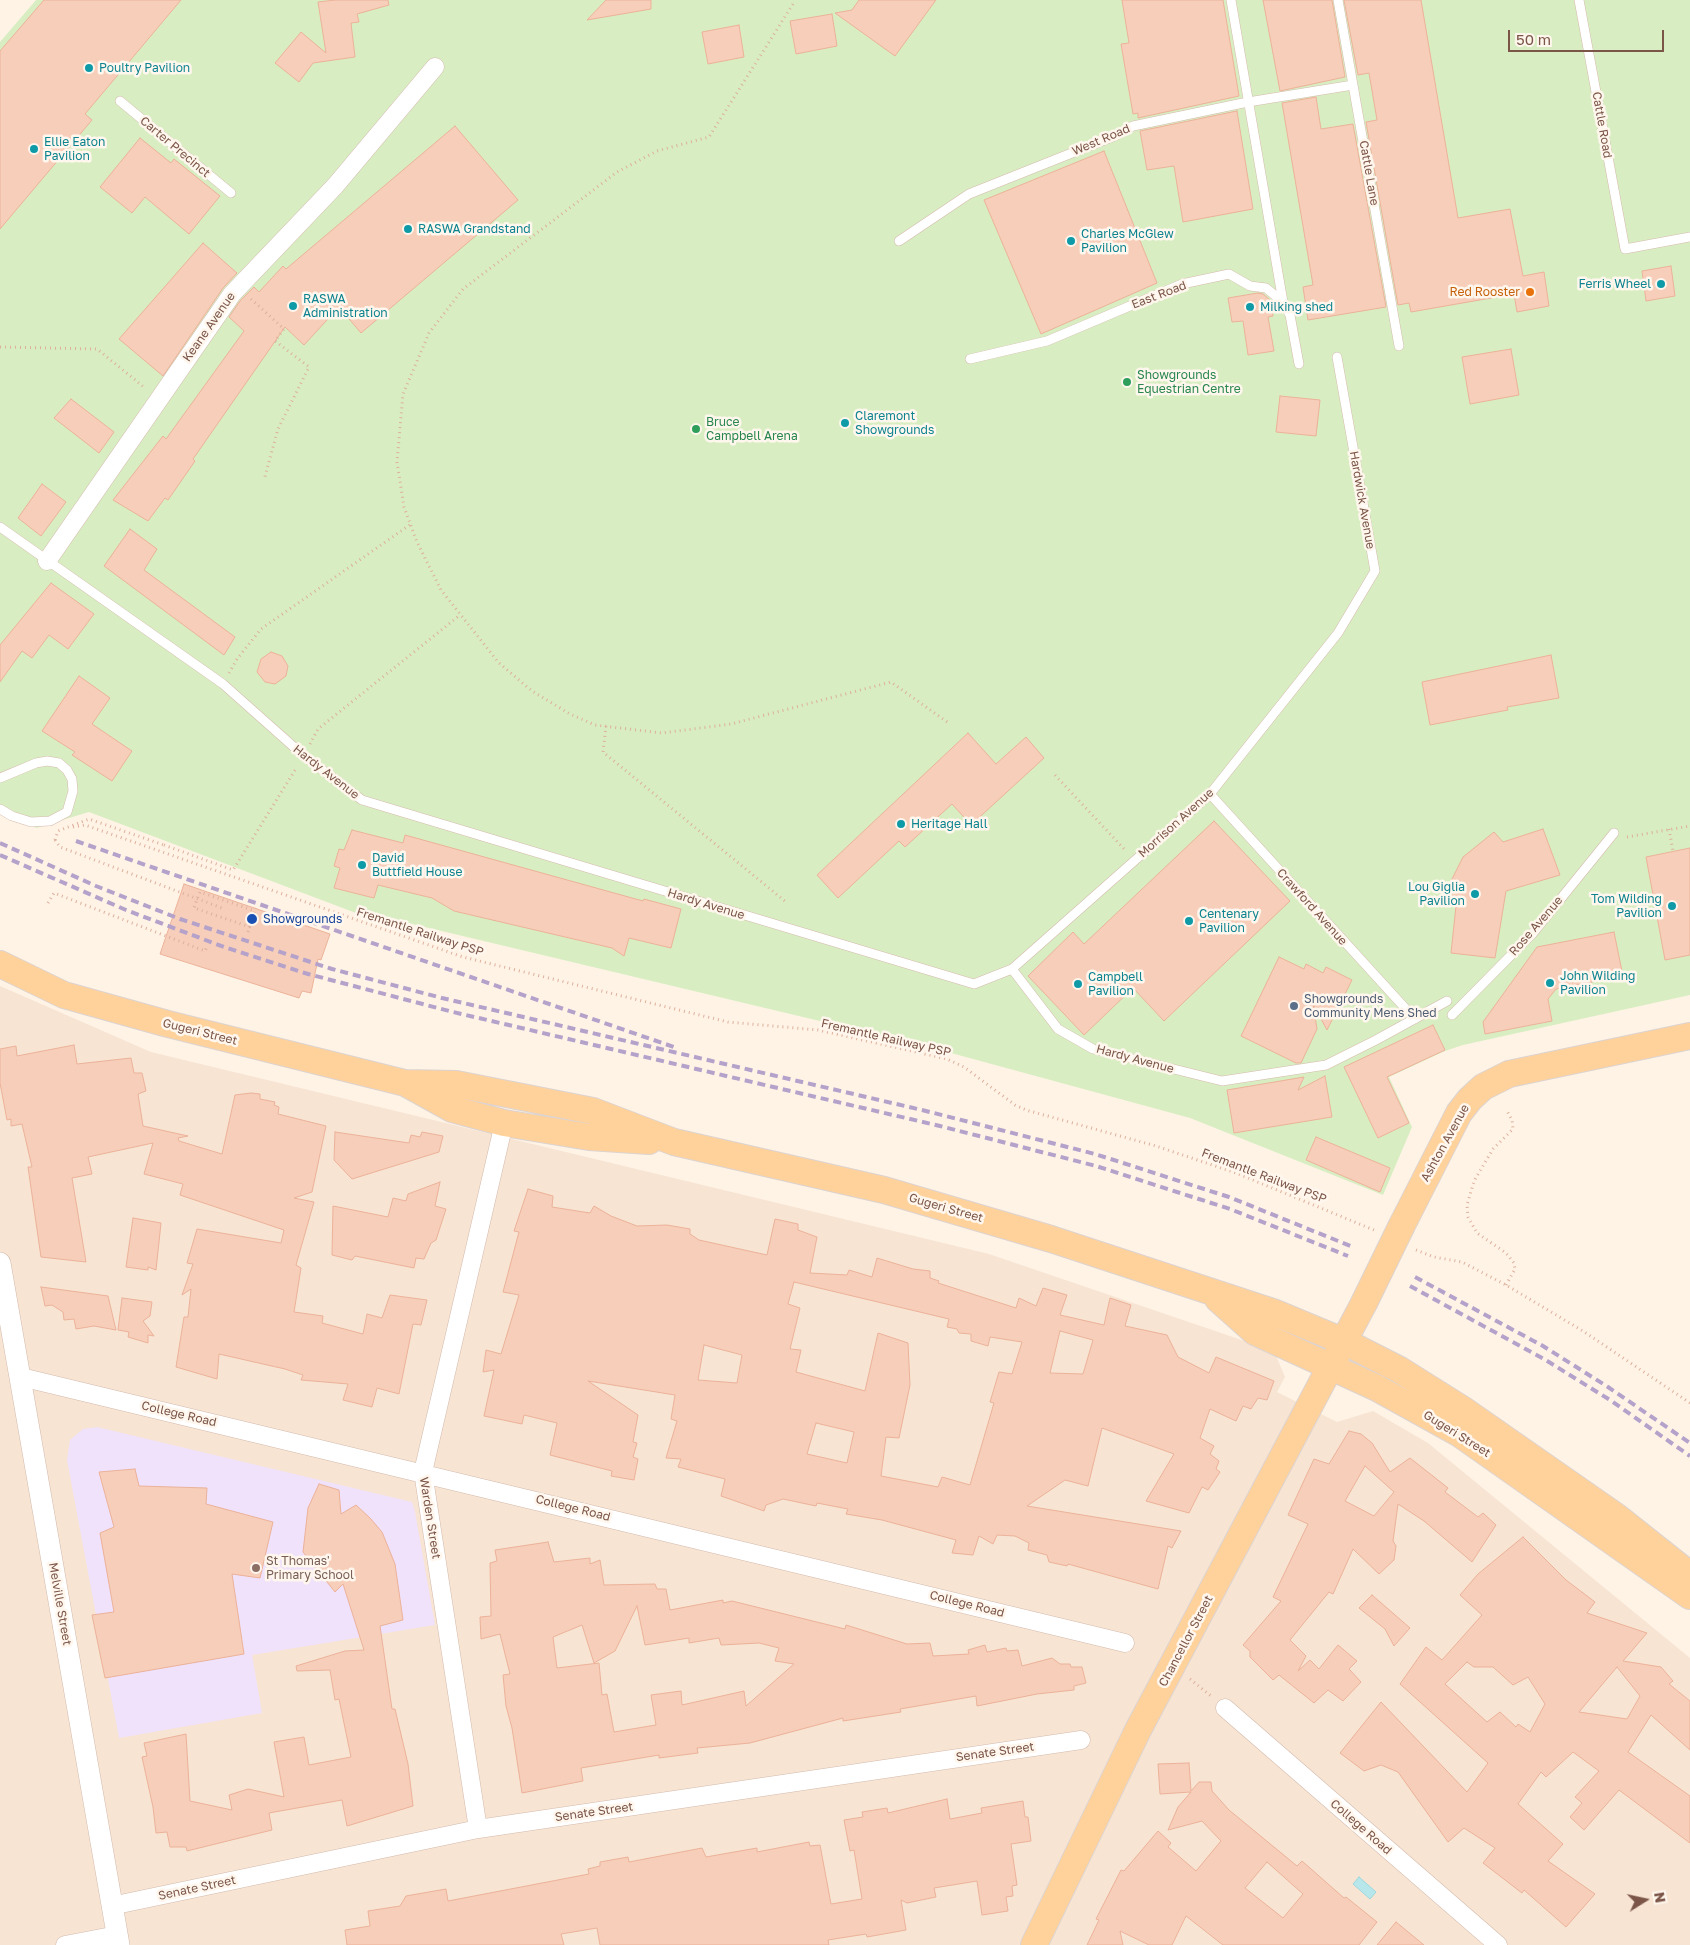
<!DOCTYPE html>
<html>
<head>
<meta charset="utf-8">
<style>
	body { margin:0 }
	#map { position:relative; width:1690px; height:1945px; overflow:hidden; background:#fff3e6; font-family:"Golos Text",sans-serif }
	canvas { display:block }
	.north { position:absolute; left:1620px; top:1875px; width:50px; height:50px; -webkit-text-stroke:4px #fff7ee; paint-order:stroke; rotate:80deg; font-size:14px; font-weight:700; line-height:20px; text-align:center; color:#7b5547 }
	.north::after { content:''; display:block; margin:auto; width:18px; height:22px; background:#7b5547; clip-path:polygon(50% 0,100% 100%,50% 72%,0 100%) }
	.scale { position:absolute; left:1508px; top:30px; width:156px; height:22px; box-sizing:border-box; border:2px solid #7b5547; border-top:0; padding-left:6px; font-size:15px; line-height:18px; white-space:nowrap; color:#7b5547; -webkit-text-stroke:4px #fff7ee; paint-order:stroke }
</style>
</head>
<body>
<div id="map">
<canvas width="1690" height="1945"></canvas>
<div class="north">N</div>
<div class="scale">50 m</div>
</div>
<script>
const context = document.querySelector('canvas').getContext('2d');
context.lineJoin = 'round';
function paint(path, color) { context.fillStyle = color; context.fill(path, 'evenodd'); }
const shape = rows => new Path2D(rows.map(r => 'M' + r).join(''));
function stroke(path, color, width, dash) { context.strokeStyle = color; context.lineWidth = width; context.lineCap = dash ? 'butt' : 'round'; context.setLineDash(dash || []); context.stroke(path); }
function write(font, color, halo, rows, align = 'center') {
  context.font = font + ' "Golos Text",sans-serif'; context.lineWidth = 5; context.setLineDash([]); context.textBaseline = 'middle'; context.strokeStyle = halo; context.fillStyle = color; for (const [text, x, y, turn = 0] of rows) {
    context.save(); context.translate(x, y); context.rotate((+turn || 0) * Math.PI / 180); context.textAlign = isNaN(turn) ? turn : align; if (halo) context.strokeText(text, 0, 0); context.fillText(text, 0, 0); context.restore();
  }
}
paint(shape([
	[0,986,151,1052,989,1254,1274,1351,1285,1377,1277,1392,1337,1422,1373,1411,1428,1443,1690,1658,1690,1945,0,1945]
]), '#f7e4d3');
paint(shape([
	[97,1427,412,1502,415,1512,435,1625,252,1655,262,1713,119,1738,67,1460,70,1440,83,1429]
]), '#f0e2fb');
paint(shape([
	[36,0,1690,0,1690,995,1463,1045,1445,1051,1389,1077,1412,1127,1383,1195,1190,1118,929,1047,408,923,406,932,89,812,36,828,0,804,0,42]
]), '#d8eec2');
const water = shape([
	[1359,1877,1376,1892,1370,1899,1353,1884,1359,1877]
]);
paint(water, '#b8e7eb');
stroke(water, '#9dd9de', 1);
const building = shape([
	[44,0,181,0,85,114,92,120,0,229,0,51,44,0],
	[335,0,388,0,389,5,357,14,359,22,351,23,355,57,313,63,299,82,275,63,301,32,326,53,318,2,335,0],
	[606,0,651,0,651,9,587,20,606,0],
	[859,0,936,0,895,56,835,13,852,10,859,0],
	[1122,0,1223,0,1239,96,1138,118,1138,113,1133,114,1121,44,1129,43,1122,0],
	[1263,0,1332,0,1345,77,1280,91,1263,0],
	[1344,0,1421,0,1458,218,1510,209,1523,276,1544,272,1549,306,1517,312,1514,294,1411,312,1409,303,1398,305,1366,122,1377,120,1369,73,1358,75,1344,0],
	[832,14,837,46,796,54,790,21,832,14],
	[739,25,744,57,708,64,702,32,739,25],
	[1316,97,1321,129,1353,124,1386,307,1308,320,1303,287,1313,285,1282,103,1316,97],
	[1237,111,1253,209,1183,222,1174,166,1147,170,1140,131,1237,111],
	[455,126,518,200,361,333,339,307,304,345,285,327,193,459,195,461,168,500,165,498,148,521,113,500,163,436,166,439,244,331,229,317,240,301,254,287,259,292,283,266,286,269,455,126],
	[140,138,171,163,174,159,220,196,189,234,145,197,132,213,100,187,140,138],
	[1104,151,1157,283,1041,334,984,200,1104,151],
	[203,243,237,273,223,288,163,376,119,339,203,243],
	[1671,266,1675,296,1646,301,1642,271,1671,266],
	[1258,293,1263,294,1270,300,1273,316,1268,317,1274,351,1248,355,1243,321,1232,322,1228,298,1258,293],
	[1511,349,1519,395,1470,404,1462,357,1511,349],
	[1280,396,1320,400,1316,436,1276,432,1280,396],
	[71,399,114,432,99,453,54,418,71,399],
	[42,484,66,502,41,536,18,518,42,484],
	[130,529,157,549,144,570,235,637,224,655,104,566,130,529],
	[51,583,94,614,68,649,49,635,32,658,22,651,0,682,0,645,51,583],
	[271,652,282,656,288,666,286,676,275,684,265,682,257,672,261,659,271,652],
	[1551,655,1559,698,1507,707,1508,710,1430,725,1422,682,1551,655],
	[79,676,110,698,92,724,132,751,112,781,72,755,75,752,42,731,79,676],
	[968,733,996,764,1026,737,1044,758,971,825,952,804,905,847,899,841,838,898,817,875,968,733],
	[1214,821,1290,901,1164,1021,1133,988,1084,1035,1028,976,1073,932,1084,944,1214,821],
	[1543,829,1560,875,1506,891,1495,958,1451,953,1456,906,1443,897,1463,857,1494,832,1503,842,1543,829],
	[352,830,403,843,405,835,643,901,644,899,681,909,671,948,629,938,624,956,612,948,454,911,432,898,378,885,374,898,334,888,340,868,334,866,339,849,344,850,352,830],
	[1690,848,1690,955,1665,960,1646,857,1690,848],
	[184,884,330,934,321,960,318,959,311,993,302,991,299,998,160,954,184,884],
	[1614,932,1623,976,1556,989,1548,999,1552,1021,1485,1034,1483,1022,1537,947,1614,932],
	[1279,957,1304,969,1306,964,1323,973,1326,967,1352,980,1327,1030,1313,1004,1317,1029,1301,1063,1296,1063,1241,1036,1279,957],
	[1433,1025,1445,1050,1387,1077,1409,1123,1378,1138,1344,1067,1433,1025],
	[74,1045,77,1064,131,1058,134,1073,142,1073,146,1091,138,1094,143,1126,188,1136,178,1138,179,1141,222,1154,235,1095,251,1093,260,1094,260,1099,275,1102,274,1105,279,1107,278,1114,326,1126,312,1192,294,1198,314,1202,296,1265,301,1268,294,1312,323,1316,322,1323,363,1334,367,1314,382,1318,390,1295,427,1300,421,1325,413,1324,399,1394,377,1388,372,1407,343,1400,348,1384,301,1380,303,1375,285,1369,219,1354,217,1379,176,1367,184,1317,188,1317,191,1289,182,1295,193,1264,187,1263,197,1229,281,1243,284,1230,180,1195,183,1184,144,1174,153,1143,88,1157,92,1174,72,1178,86,1262,41,1257,28,1167,32,1167,22,1124,11,1126,11,1119,7,1120,0,1083,0,1049,16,1046,17,1056,74,1045],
	[1325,1076,1332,1117,1234,1133,1227,1090,1304,1077,1298,1090,1325,1076],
	[335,1132,409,1143,411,1135,420,1137,422,1132,443,1136,439,1152,352,1179,334,1160,335,1132],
	[1316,1137,1390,1168,1380,1192,1306,1160,1316,1137],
	[440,1182,435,1206,446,1209,436,1240,431,1243,424,1259,416,1258,414,1268,355,1256,352,1260,332,1255,333,1206,388,1217,393,1198,406,1201,408,1194,440,1182],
	[528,1189,553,1196,552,1207,590,1213,594,1206,611,1216,637,1226,667,1225,690,1229,690,1234,699,1240,767,1255,775,1219,798,1224,798,1230,817,1237,810,1273,847,1275,849,1270,872,1277,877,1258,913,1269,930,1271,930,1278,939,1281,938,1283,1016,1308,1019,1298,1036,1306,1043,1288,1067,1295,1060,1315,1104,1325,1110,1298,1131,1305,1125,1326,1167,1335,1178,1357,1209,1373,1216,1357,1274,1381,1267,1400,1258,1398,1251,1409,1243,1406,1236,1421,1210,1409,1200,1438,1214,1446,1210,1454,1219,1461,1216,1469,1220,1472,1208,1490,1202,1487,1189,1513,1146,1501,1174,1454,1102,1428,1088,1486,1065,1480,1027,1506,1181,1531,1172,1548,1168,1546,1158,1589,1068,1564,1067,1566,1049,1562,1047,1555,1028,1550,1029,1543,1015,1536,997,1535,993,1544,979,1536,973,1555,952,1553,956,1540,882,1520,846,1514,848,1509,817,1503,816,1506,783,1499,766,1505,764,1511,721,1496,725,1479,678,1467,681,1459,666,1458,677,1421,671,1419,675,1395,588,1381,638,1415,633,1442,637,1443,633,1457,638,1459,634,1480,611,1476,612,1471,550,1455,557,1423,524,1415,522,1424,484,1416,494,1370,483,1372,486,1350,501,1354,519,1295,503,1292,519,1232,514,1231,528,1189],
	[794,1282,949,1319,947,1327,957,1329,959,1333,971,1334,971,1341,988,1346,990,1337,1022,1342,1012,1374,999,1372,990,1402,994,1403,970,1485,942,1477,938,1487,881,1476,886,1437,899,1438,910,1385,908,1343,878,1333,865,1391,796,1372,801,1350,790,1349,800,1308,788,1304,794,1282],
	[1060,1331,1093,1340,1083,1374,1050,1373,1060,1331],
	[704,1345,742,1355,737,1383,698,1380,704,1345],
	[816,1423,854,1432,847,1463,807,1454,816,1423],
	[133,1218,161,1223,156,1270,148,1267,148,1270,126,1267,133,1218],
	[41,1287,108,1296,116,1330,94,1326,76,1329,74,1319,64,1320,63,1312,52,1305,45,1306,41,1287],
	[122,1298,152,1302,150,1316,143,1321,154,1336,148,1335,148,1343,128,1337,129,1332,118,1330,122,1298],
	[1349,1431,1361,1434,1372,1443,1390,1472,1410,1458,1448,1488,1445,1492,1478,1517,1483,1513,1496,1525,1472,1562,1424,1521,1398,1504,1393,1541,1396,1546,1394,1560,1379,1574,1353,1549,1333,1594,1329,1592,1290,1640,1306,1656,1298,1671,1310,1660,1319,1669,1338,1645,1357,1661,1349,1669,1361,1682,1343,1701,1328,1690,1314,1703,1279,1675,1273,1680,1250,1657,1250,1651,1243,1645,1281,1601,1273,1597,1308,1524,1288,1515,1314,1459,1329,1464,1349,1431],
	[1365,1466,1394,1492,1374,1516,1345,1501,1365,1466],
	[135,1469,139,1486,207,1488,206,1504,273,1522,260,1578,232,1574,244,1654,105,1678,92,1615,114,1612,100,1533,114,1527,99,1472,135,1469],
	[319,1484,339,1490,341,1514,356,1505,370,1518,382,1532,395,1564,403,1620,380,1626,392,1709,395,1709,408,1764,413,1806,347,1826,342,1800,269,1813,272,1830,187,1851,186,1847,170,1847,167,1832,156,1833,153,1807,142,1757,147,1756,144,1743,186,1734,190,1801,232,1810,229,1795,248,1789,284,1797,274,1742,304,1737,309,1765,351,1757,339,1699,335,1700,330,1670,297,1671,296,1666,345,1651,364,1650,343,1584,335,1592,303,1552,308,1508,319,1484],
	[1523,1537,1566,1580,1595,1602,1587,1613,1647,1633,1623,1661,1661,1667,1673,1681,1669,1684,1690,1701,1690,1750,1651,1715,1628,1752,1690,1796,1690,1843,1619,1790,1584,1830,1570,1817,1582,1803,1575,1797,1599,1771,1573,1752,1546,1777,1541,1772,1518,1804,1563,1844,1548,1861,1595,1894,1566,1927,1524,1890,1522,1893,1483,1863,1495,1848,1464,1828,1448,1842,1398,1772,1381,1765,1364,1771,1340,1753,1381,1702,1467,1792,1488,1763,1400,1684,1426,1647,1442,1660,1482,1615,1460,1595,1478,1574,1523,1537],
	[1467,1662,1474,1667,1493,1667,1513,1685,1528,1677,1545,1704,1530,1732,1518,1724,1516,1727,1500,1712,1487,1722,1445,1684,1467,1662],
	[1617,1667,1640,1696,1627,1719,1579,1712,1617,1667],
	[548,1542,554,1562,590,1558,590,1564,600,1560,604,1585,655,1584,657,1589,666,1589,670,1610,723,1600,723,1603,732,1601,845,1629,846,1625,907,1644,930,1643,933,1656,969,1654,968,1650,985,1645,987,1652,1006,1648,1007,1651,1018,1650,1022,1666,1052,1658,1060,1664,1070,1664,1071,1667,1082,1667,1086,1683,1074,1686,1074,1690,1037,1694,977,1706,976,1696,900,1709,901,1712,843,1721,843,1718,750,1743,697,1748,698,1753,659,1758,659,1755,581,1768,583,1781,522,1793,512,1728,506,1706,503,1675,510,1674,500,1634,481,1639,480,1617,491,1616,490,1563,497,1561,495,1550,548,1542],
	[637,1606,645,1645,689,1638,689,1643,719,1638,721,1645,759,1643,779,1648,775,1661,794,1664,746,1706,744,1691,682,1705,681,1691,651,1695,656,1725,614,1732,607,1694,602,1695,599,1663,557,1668,553,1637,582,1625,594,1663,615,1651,637,1606],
	[1372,1595,1410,1628,1394,1646,1385,1629,1359,1608,1372,1595],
	[1189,1763,1191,1791,1199,1782,1211,1782,1212,1791,1229,1810,1297,1866,1302,1861,1344,1898,1346,1897,1377,1922,1359,1945,1223,1945,1186,1916,1172,1945,1149,1945,1120,1931,1123,1945,1087,1945,1099,1920,1096,1919,1121,1870,1124,1871,1158,1831,1171,1843,1168,1847,1196,1871,1221,1841,1202,1821,1168,1830,1178,1807,1191,1792,1160,1794,1158,1764,1189,1763],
	[1267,1862,1303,1894,1283,1918,1245,1888,1267,1862],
	[947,1799,950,1819,982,1813,981,1808,1023,1801,1025,1817,1028,1817,1031,1841,1011,1844,1017,1885,1012,1886,1013,1896,1006,1897,1008,1911,982,1915,977,1881,934,1888,936,1897,907,1903,901,1900,906,1930,867,1937,866,1934,828,1940,829,1945,600,1945,597,1928,561,1934,564,1945,347,1945,345,1930,370,1926,368,1911,400,1906,406,1896,446,1889,448,1901,589,1874,588,1869,600,1866,600,1862,628,1857,629,1862,702,1848,706,1857,757,1848,757,1852,809,1842,810,1846,820,1845,831,1904,862,1899,854,1850,850,1851,844,1820,863,1817,862,1812,887,1808,888,1813,947,1799],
	[1396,1922,1424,1945,1377,1945,1396,1922]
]);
paint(building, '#f7ceba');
stroke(building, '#ecb299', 1);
const service = shape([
	[1231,0,1283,302],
	[1338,0,1399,346],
	[1579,0,1625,249,1690,237],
	[120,101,231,193],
	[899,241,969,194,1117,135,1133,126,1248,102,1353,85],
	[970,359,1047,341,1182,284,1229,274,1250,286,1266,288,1283,302,1290,315,1299,364],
	[0,527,223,684,304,756,362,800,974,984,1012,969,1058,1029,1093,1049,1222,1081,1326,1065,1376,1040,1447,1001],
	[0,778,36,763,47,761,59,763,67,770,72,779,73,791,67,812,50,821,31,822,12,816,0,809],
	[1210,794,1415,1019],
	[1012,969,1210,794,1338,633,1375,571,1337,357],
	[1452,1015,1533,933,1614,833]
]);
const minor = shape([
	[47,561,232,294,335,186,435,67],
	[21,1377,1125,1643],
	[1225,1708,1498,1945],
	[478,1829,423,1472,504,1123],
	[111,1906,478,1829,1081,1740],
	[65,1945,117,1935]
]);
const tertiary = shape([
	[0,1263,119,1945]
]);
const primary = shape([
	[0,964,64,995,168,1024,405,1083,456,1084,593,1111,674,1142,884,1190,1051,1239,1273,1312,1345,1342,1400,1370,1462,1409,1617,1517,1690,1575],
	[407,1084,452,1109,504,1123,589,1137,649,1141],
	[1402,1225,1459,1113,1470,1099,1483,1087,1509,1074,1690,1036],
	[1218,1299,1255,1332,1377,1388,1460,1434,1690,1596],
	[1034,1945,1138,1730,1364,1303]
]);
stroke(service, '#d5bbad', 10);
stroke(minor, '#d5bbad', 19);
stroke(tertiary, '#d5bbad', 22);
stroke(primary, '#ddd3cf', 28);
stroke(shape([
	[793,4,709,137,657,151,617,172,463,289,429,333,403,394,397,462,404,507,417,542,441,590,499,663,532,691,570,714,595,725,662,733,731,724,891,682,950,724],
	[251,299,284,329,275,341,309,367,278,429,264,480],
	[0,347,97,349,145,388],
	[229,673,237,659,261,629,411,524],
	[606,726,603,752,786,902],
	[310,744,318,729,460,615],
	[1055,775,1126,851],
	[73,827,85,825,463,957,728,1022,818,1030,947,1059,964,1067,1015,1105,1026,1110,1156,1146,1236,1173,1374,1230],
	[1669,829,1673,851],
	[1627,837,1690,826],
	[55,840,60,847,222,908],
	[164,845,233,870,297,767],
	[48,903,54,893,205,951,207,947],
	[250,927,194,908,197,899,200,892,255,911],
	[248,932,256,908],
	[1416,1250,1434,1257,1462,1262,1506,1285,1583,1331,1690,1403],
	[1506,1285,1515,1269,1514,1263,1506,1253,1477,1233,1468,1217,1467,1205,1474,1181,1493,1149,1513,1129,1512,1120,1507,1111],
	[1190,1679,1211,1696]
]), '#ddb09d', 3, [1, 4]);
stroke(service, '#fff', 9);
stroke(minor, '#fff', 18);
stroke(tertiary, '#fff', 21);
stroke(primary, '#ffd29c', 26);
stroke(shape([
	[76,841,674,1047],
	[0,843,96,886,180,919,332,969,442,998,922,1110,1095,1154,1229,1197,1353,1247],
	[0,855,126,910,224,947,308,974,453,1012,940,1126,1096,1166,1230,1209,1348,1256],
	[1415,1277,1543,1346,1608,1387,1690,1443],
	[1410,1286,1544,1359,1610,1400,1690,1456]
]), '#b4a2ca', 4, [8, 5]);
const primaryBridge = shape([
	[1364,1303,1402,1225]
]);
stroke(primaryBridge, '#ddd3cf', 28, []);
stroke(shape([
	[55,840,58,831,89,819,164,845]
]), '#ddb09d', 3, [1, 4]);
stroke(primaryBridge, '#ffd29c', 26);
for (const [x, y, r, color] of [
	[89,68,5,"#0f9aa8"],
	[34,149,5,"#0f9aa8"],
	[408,229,5,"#0f9aa8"],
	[1071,241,5,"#0f9aa8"],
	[1661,284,5,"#0f9aa8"],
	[1530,292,5,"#e8710a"],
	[293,306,5,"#0f9aa8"],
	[1250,307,5,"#0f9aa8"],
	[1127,382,5,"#2e9e5b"],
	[845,423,5,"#0f9aa8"],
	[696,429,5,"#2e9e5b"],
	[901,824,5,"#0f9aa8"],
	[362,865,5,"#0f9aa8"],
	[1475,894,5,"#0f9aa8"],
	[1672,906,5,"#0f9aa8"],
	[252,919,6,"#1a4fb4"],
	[1189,921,5,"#0f9aa8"],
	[1550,983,5,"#0f9aa8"],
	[1078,984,5,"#0f9aa8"],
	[1294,1006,5,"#5c6f8a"],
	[256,1568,5,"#8d6e63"]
]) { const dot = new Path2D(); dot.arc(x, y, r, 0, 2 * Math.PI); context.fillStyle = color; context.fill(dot); stroke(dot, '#fff7ee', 2); }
write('12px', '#0d838f', '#fff7ee', [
	["Poultry Pavilion",99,68],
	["Ellie Eaton",44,142],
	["Pavilion",44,156],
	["RASWA Grandstand",418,229],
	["Charles McGlew",1081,234],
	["Pavilion",1081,248],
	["Ferris Wheel",1651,284,"right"],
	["RASWA",303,299],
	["Administration",303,313],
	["Milking shed",1260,307],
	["Claremont",855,416],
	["Showgrounds",855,430],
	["Heritage Hall",911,824],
	["David",372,858],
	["Buttfield House",372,872],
	["Lou Giglia",1465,887,"right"],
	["Pavilion",1465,901,"right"],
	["Tom Wilding",1662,899,"right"],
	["Pavilion",1662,913,"right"],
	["Centenary",1199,914],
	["Pavilion",1199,928],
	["John Wilding",1560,976],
	["Pavilion",1560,990],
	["Campbell",1088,977],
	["Pavilion",1088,991]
], 'left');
write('12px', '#7b5547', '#fff7ee', [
	["Cattle Road",1602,125,80],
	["West Road",1101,140,-23],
	["Carter Precinct",175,147,40],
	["Cattle Lane",1369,173,80],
	["East Road",1159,295,-21],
	["Keane Avenue",209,327,-55],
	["Hardwick Avenue",1362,500,80],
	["Hardy Avenue",326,772,38],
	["Morrison Avenue",1176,823,-42],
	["Hardy Avenue",706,904,17],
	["Crawford Avenue",1312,907,48],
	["Rose Avenue",1536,926,-49],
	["Fremantle Railway PSP",420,932,18],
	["Gugeri Street",200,1032,14],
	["Fremantle Railway PSP",886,1038,13],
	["Hardy Avenue",1135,1059,15],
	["Ashton Avenue",1445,1143,-61],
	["Fremantle Railway PSP",1264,1176,21],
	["Gugeri Street",946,1208,16],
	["College Road",179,1414,13],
	["Gugeri Street",1457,1434,32],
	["College Road",573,1508,14],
	["Warden Street",430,1518,81],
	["Melville Street",60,1604,80],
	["College Road",967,1604,14],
	["Chancellor Street",1186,1641,-62],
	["Senate Street",995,1752,-8],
	["Senate Street",594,1812,-8],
	["College Road",1361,1827,41],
	["Senate Street",197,1888,-12]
]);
write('12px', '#c56008', '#fff7ee', [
	["Red Rooster",1520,292]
], 'right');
write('12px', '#27864d', '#fff7ee', [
	["Showgrounds",1137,375],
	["Equestrian Centre",1137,389],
	["Bruce",706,422],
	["Campbell Arena",706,436]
], 'left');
write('12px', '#164399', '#fff7ee', [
	["Showgrounds",263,919]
], 'left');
write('12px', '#4e5e75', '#fff7ee', [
	["Showgrounds",1304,999],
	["Community Mens Shed",1304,1013]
], 'left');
write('12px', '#785e54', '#fff7ee', [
	["St Thomas'",266,1561],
	["Primary School",266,1575]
], 'left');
</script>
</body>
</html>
